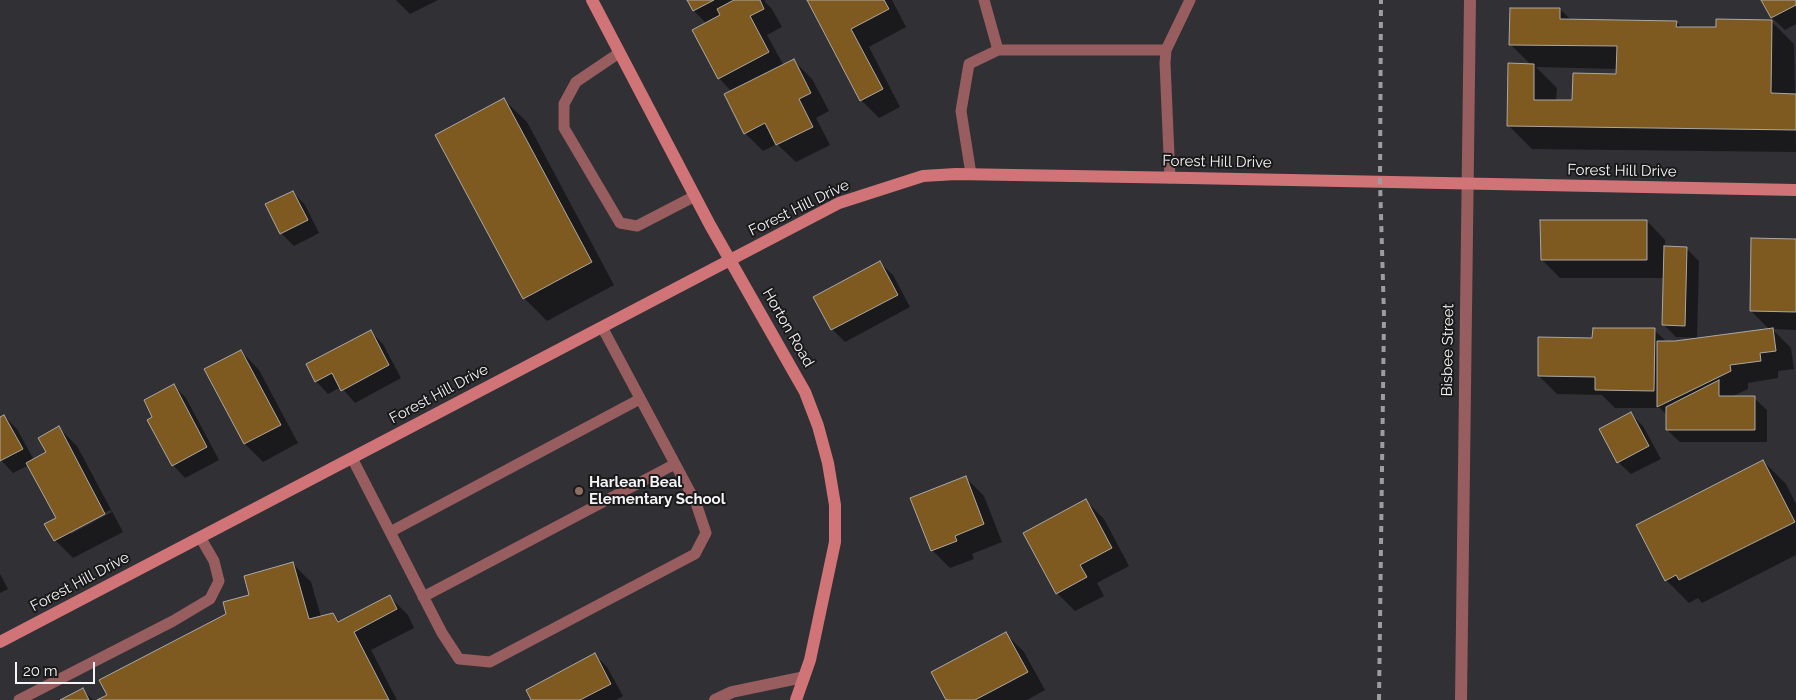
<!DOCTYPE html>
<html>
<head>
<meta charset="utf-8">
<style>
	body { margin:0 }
	#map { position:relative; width:1796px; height:700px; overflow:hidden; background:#313034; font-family:Raleway,sans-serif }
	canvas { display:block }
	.scale { position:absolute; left:15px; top:662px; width:80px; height:22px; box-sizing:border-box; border:2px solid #f4f4f6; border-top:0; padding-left:6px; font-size:15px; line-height:18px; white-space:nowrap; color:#f4f4f6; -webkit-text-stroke:4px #19191a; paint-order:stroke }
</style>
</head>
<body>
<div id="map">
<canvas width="1796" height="700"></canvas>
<div class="scale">20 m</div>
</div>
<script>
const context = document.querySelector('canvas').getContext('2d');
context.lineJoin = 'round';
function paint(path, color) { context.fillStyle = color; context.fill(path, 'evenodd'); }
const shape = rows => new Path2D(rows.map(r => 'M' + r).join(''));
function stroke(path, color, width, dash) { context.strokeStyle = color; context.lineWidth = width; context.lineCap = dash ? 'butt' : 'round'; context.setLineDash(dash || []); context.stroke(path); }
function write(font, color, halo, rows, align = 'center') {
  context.font = font + ' Raleway,sans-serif'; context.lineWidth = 4; context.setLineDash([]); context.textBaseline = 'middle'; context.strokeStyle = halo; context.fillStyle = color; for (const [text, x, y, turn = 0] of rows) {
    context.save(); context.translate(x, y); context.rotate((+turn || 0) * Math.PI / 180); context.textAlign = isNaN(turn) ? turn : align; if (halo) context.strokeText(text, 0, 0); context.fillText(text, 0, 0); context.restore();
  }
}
paint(shape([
	[396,0,438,0,410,14],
	[688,0,766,0,764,1,772,9,782,27,767,35,784,66,794,61,812,79,829,111,816,118,830,145,796,162,777,144,763,151,745,133,732,92,719,78,694,30,707,24,694,11],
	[809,0,892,0,906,27,869,47,900,107,879,118,861,100],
	[1763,0,1796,0,1796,24,1785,30,1772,18],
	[1560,9,1571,20,1676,22,1682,28,1717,28,1771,21,1794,44,1796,152,1532,149,1509,126,1531,65,1510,44],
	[1536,67,1618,69,1618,75,1574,102,1556,101,1557,88],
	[504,100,527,122,614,285,547,321,524,298],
	[293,192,305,205,319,233,294,246,281,233],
	[1647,221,1665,240,1665,247,1686,248,1699,261,1697,338,1676,337,1663,324,1664,278,1560,278,1542,260],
	[1796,240,1796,330,1772,329,1791,348,1794,369,1778,371,1778,378,1748,383,1748,389,1731,397,1754,398,1767,410,1767,442,1680,442,1667,430,1667,415,1660,408,1615,408,1602,395,1557,394,1539,376,1594,339,1654,330,1667,342,1770,330,1751,311],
	[880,263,893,275,910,307,845,342,832,329,815,297],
	[370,331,383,344,401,378,355,403,341,387,328,394,316,381],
	[241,351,259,370,298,443,263,462,245,444,206,370],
	[174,386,186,398,219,460,185,478,173,465,154,418],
	[1631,414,1643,426,1661,459,1631,474,1618,462],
	[4,416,17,429,34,460,48,453,59,428,77,446,123,532,73,558,55,540,57,518,29,465,13,473,0,459,0,418],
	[110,510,112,512,71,534,71,531],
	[1763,461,1786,484,1796,504,1796,555,1702,603,1698,598,1689,603,1666,580],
	[966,478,984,496,1002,542,972,554,974,559,950,568,932,550],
	[1086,501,1104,519,1129,566,1097,583,1104,596,1075,611,1057,593],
	[293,564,311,582,321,617,332,614,341,622,389,596,408,615,414,628,371,650,397,700,100,700,228,615],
	[0,574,8,589,0,593],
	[1006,634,1024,652,1045,690,1027,700,947,700],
	[595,655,607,667,623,696,616,700,532,700],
	[83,690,93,700,63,700]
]), '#0007');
const building = shape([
	[687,0,714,0,693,11,687,0],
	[734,0,760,0,764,9,750,16,769,52,718,79,692,30,720,15,717,9,734,0],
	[807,0,884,0,889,9,851,29,883,89,860,101,807,0],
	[1761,0,1796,0,1796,5,1771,18,1761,0],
	[1510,8,1560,8,1560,19,1677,21,1676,27,1716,27,1716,19,1772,20,1771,93,1796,94,1796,130,1507,126,1508,63,1534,64,1534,100,1572,100,1573,73,1616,74,1617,46,1509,45,1510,8],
	[794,59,811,93,799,99,813,127,776,145,765,123,744,134,724,94,794,59],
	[504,98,592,262,523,299,435,135,504,98],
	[293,191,308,220,280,234,265,204,293,191],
	[1540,220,1647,220,1647,260,1541,260,1540,220],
	[1751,238,1796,239,1796,312,1750,311,1751,238],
	[1664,246,1687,247,1685,326,1662,325,1664,246],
	[880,261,898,295,831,330,813,297,880,261],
	[1593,328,1655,328,1654,391,1595,390,1595,377,1538,376,1538,337,1592,338,1593,328],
	[1773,328,1776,351,1760,353,1761,361,1730,365,1731,371,1657,407,1657,341,1675,341,1773,328],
	[371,330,389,365,341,391,332,373,315,382,306,364,371,330],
	[241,350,281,425,244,444,204,369,241,350],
	[1719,380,1719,396,1755,396,1755,430,1666,430,1666,407,1719,380],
	[174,384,207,447,172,466,147,420,152,417,144,400,174,384],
	[1631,412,1649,446,1617,463,1599,429,1631,412],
	[4,415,23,449,0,461,0,417,4,415],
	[59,426,105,514,54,541,44,524,56,518,26,463,46,452,38,438,59,426],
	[1763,460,1795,522,1679,580,1676,575,1665,581,1636,525,1763,460],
	[966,476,984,524,955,536,957,541,931,551,910,498,966,476],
	[1086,499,1112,548,1080,565,1087,577,1056,594,1023,533,1086,499],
	[293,562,309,619,333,613,338,622,390,595,397,609,354,632,389,700,97,700,107,695,99,680,226,614,223,602,249,595,244,576,293,562],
	[1006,632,1028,672,975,700,946,700,931,672,1006,632],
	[595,653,611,684,580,700,531,700,526,690,595,653],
	[83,688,89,700,60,700,83,688]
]);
paint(building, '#7f5a20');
stroke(building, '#aba8a4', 1);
stroke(shape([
	[984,0,998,50],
	[619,53,576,82,564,104,564,128,620,223,637,226,695,196],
	[971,174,961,111,969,64,998,50,1166,50],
	[1170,178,1165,63,1166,50,1190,0],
	[352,458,442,633,459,659,490,662,695,554,706,533,696,503,602,327],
	[390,532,640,399],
	[423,597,675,464],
	[19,700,173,621,210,599,219,581,214,561,200,537]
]), '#975d5f', 11);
stroke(shape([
	[715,700,732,692,804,677],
	[1461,700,1470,0]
]), '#975d5f', 12);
stroke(shape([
	[592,0,710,225,805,392,818,426,828,463,835,505,835,542,810,660,796,700],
	[0,642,839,203,923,176,956,174,1189,178,1796,190]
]), '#d07478', 12);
stroke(shape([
	[1379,700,1384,316,1380,181,1381,0]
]), '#9d9c9f', 4, [6, 6]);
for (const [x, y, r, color] of [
	[579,491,5,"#8d6e63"]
]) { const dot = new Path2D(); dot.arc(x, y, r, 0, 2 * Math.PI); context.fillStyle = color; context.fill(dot); stroke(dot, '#19191a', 2); }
write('15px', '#f4f4f6', '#19191a', [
	["Forest Hill Drive",1217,162,1],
	["Forest Hill Drive",1622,171,1],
	["Forest Hill Drive",799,208,-26],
	["Horton Road",788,328,60],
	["Bisbee Street",1448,350,-89],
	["Forest Hill Drive",439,394,-28],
	["Forest Hill Drive",80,582,-28]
]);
write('bold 15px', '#f4f4f6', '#19191a', [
	["Harlean Beal",589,482],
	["Elementary School",589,499]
], 'left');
</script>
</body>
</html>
